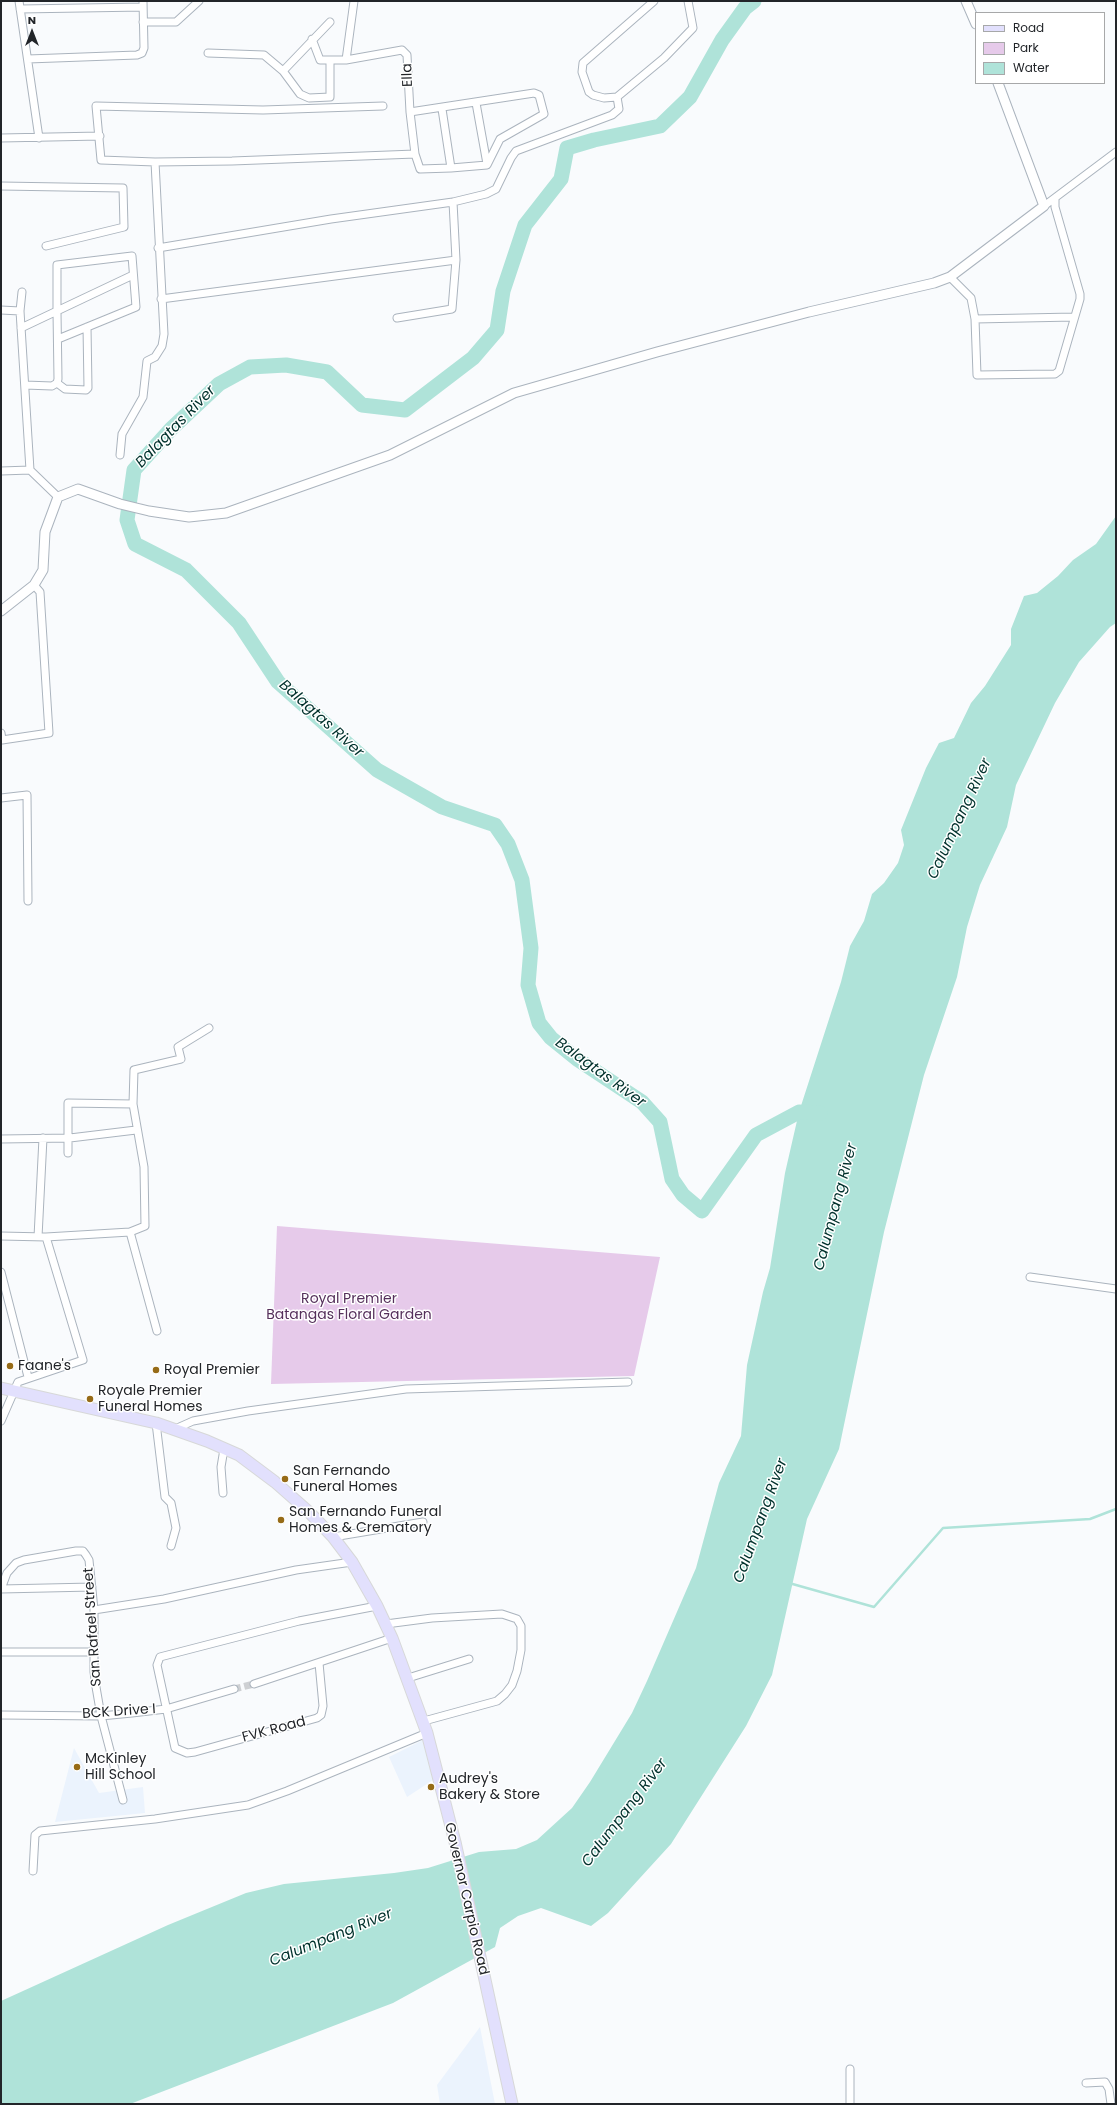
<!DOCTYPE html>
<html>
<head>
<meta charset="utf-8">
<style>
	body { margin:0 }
	#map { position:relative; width:1117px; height:2105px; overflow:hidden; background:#f9fbfd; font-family:Poppins,sans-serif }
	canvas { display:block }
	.frame { position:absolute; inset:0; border:2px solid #222529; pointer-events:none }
	.legend { position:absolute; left:975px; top:12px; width:130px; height:72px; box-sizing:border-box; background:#fff; border:1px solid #a7a8a9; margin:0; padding:5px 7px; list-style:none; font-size:12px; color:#222529 }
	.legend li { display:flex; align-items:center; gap:8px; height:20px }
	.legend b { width:20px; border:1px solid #a7a8a9 }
	.north { position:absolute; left:12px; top:12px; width:40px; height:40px; -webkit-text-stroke:3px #fff; paint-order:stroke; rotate:0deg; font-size:11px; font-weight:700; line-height:16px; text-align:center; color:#222529 }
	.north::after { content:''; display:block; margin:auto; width:14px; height:18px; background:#222529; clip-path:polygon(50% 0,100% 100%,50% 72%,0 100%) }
</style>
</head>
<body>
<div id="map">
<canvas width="1117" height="2105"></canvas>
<div class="frame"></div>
<ul class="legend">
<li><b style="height:5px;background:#e2e0fd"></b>Road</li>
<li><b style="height:11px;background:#e6caea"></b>Park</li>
<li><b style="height:11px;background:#afe3d9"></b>Water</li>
</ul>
<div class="north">N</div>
</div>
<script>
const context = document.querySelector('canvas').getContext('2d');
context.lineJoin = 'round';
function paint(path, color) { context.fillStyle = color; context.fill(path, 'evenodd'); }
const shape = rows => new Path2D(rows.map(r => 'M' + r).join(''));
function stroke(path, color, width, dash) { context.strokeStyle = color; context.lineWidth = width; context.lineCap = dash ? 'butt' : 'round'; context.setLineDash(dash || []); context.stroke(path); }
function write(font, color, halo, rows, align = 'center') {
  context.font = font + ' Poppins,sans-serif'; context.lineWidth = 3; context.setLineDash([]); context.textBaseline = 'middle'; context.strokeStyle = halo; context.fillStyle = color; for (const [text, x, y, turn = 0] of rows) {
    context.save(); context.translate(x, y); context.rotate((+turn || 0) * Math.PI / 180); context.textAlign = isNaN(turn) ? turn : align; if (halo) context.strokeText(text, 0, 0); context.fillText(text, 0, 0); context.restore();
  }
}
paint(shape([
	[423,1740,433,1780,407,1797,389,1757],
	[74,1748,99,1793,143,1787,145,1813,55,1822],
	[480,2027,495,2104,440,2104,437,2085]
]), '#ebf3fd');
paint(shape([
	[277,1226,660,1257,634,1376,271,1384]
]), '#e6caea');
paint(shape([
	[1116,516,1116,623,1110,627,1079,662,1055,703,1016,785,1007,827,980,885,967,927,957,977,924,1075,884,1232,839,1449,807,1519,772,1675,746,1726,671,1844,608,1913,591,1926,541,1908,518,1916,500,1928,495,1947,393,2003,130,2104,1,2104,1,2001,168,1925,246,1893,284,1884,394,1873,428,1868,479,1852,516,1849,537,1840,572,1808,590,1782,632,1713,647,1681,696,1568,719,1483,741,1436,747,1365,763,1292,770,1268,785,1173,799,1112,841,982,850,946,864,921,872,894,884,883,898,863,904,845,901,830,926,768,939,743,954,738,971,703,985,686,1011,645,1011,629,1024,596,1037,593,1058,576,1073,560,1096,544]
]), '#afe3d9');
stroke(shape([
	[789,1583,874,1607,943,1528,1090,1519,1116,1509]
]), '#afe3d9', 2.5);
stroke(shape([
	[754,1,745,8,722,40,690,97,660,126,594,140,567,148,561,179,525,225,503,291,497,330,473,358,405,410,362,405,327,372,286,365,250,367,219,384,171,429,134,470,127,520,135,544,186,570,239,623,278,682,377,770,442,807,495,825,508,844,522,880,531,948,528,985,539,1023,551,1038,577,1059,642,1102,660,1122,672,1179,683,1195,702,1211,756,1135,799,1112,820,1113]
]), '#afe3d9', 15);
stroke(shape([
	[234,1689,254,1684]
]), '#ced0d3', 7, [7, 3.5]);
const minor = shape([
	[19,1,39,138],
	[354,1,346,60,402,50,407,55,410,112,415,154,420,169,451,168,487,165,500,139,544,114,539,95,534,93,410,112],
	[654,1,583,63,582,72,589,92,593,95,604,98,617,97,664,58,693,28,688,1],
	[20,9,143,7],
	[143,22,176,22,199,1],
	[312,39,320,60,346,60],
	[208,53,264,55,283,71,300,94,309,98,330,97,330,61],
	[28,59,137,55,142,53,144,48,143,1],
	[283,71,330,22],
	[476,103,487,164],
	[383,106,263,110,96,106,101,160,155,162,232,161,415,154],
	[442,109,451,168],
	[1,138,100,136],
	[1,186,123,188,124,227,46,246],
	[1055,198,1055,207,1080,294,1080,299,1059,371,1055,374,977,375,975,319,1074,317],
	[1044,206,1116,152],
	[158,248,331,219,453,202,486,194,496,189,511,158,516,151,612,115,619,109,617,97],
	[950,277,971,298,975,319],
	[22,292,20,311,30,470,58,497],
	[161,299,456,260],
	[1,310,20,311],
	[397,318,452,309,456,260,453,202],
	[21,328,133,275],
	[57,383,65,389,86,390,88,388,87,327],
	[25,385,52,386,57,383,58,379,57,312,57,265,132,256,136,307,58,339],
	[120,455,122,434,143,397,147,361,155,357,162,346,164,334,155,162],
	[1,471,30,470],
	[1,733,2,740,49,733,40,592,34,585],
	[1,798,27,795,28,901],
	[1,1139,70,1138,136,1130],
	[68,1153,68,1103,133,1104],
	[130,1232,157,1331],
	[1,1236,46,1237,130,1232,145,1226,144,1167,133,1104,134,1070,181,1059,178,1047,209,1028],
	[38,1237,43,1138],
	[1,1272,28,1377],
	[1030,1277,1116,1289],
	[1,1421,18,1382,83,1360,46,1237],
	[156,1423,165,1497,171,1503,176,1528,171,1546],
	[175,1429,193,1421,248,1411,406,1389,628,1382],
	[223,1493,221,1467,224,1449],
	[333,1537,423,1522],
	[1,1589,7,1573,16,1563,24,1560,76,1551,83,1551,86,1555,89,1560,94,1610,94,1672,96,1687,101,1716,123,1800],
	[1,1589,92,1587],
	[94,1610,164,1599,296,1570,352,1562],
	[386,1624,432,1618,502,1614,517,1619,521,1626,521,1650,517,1671,512,1685,505,1694,497,1701,424,1721],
	[1,1652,94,1652],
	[319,1663,323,1706,321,1715,317,1718,195,1752,187,1753,175,1748,157,1665,160,1657,299,1621,377,1606],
	[408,1678,469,1659],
	[254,1684,392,1638],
	[1,1715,101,1716,132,1713,166,1709,234,1689],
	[33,1871,35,1835,40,1831,155,1819,248,1805,287,1791,427,1733],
	[850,2069,850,2104],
	[1086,2083,1105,2082,1109,2089,1111,2104]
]);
const tertiary = shape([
	[966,1,976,24],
	[1,611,34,585,43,570,45,532,58,497,78,489,120,504,149,511,189,517,226,513,390,455,514,393,657,352,809,312,934,283,950,277,1044,206,998,83]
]);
const primary = shape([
	[1,1388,156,1423,207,1441,239,1455,275,1482,309,1512,333,1537,352,1562,377,1606,392,1638,427,1733,455,1842,512,2104]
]);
stroke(minor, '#abb4be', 9);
stroke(tertiary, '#abb4be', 11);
stroke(primary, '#d7d8d8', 13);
stroke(minor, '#fff', 7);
stroke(tertiary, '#fff', 9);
stroke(primary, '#e2e0fd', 11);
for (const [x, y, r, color] of [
	[10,1366,4,"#966b17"],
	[156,1370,4,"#966b17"],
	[90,1399,4,"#966b17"],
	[285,1479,4,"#966b17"],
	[281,1520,4,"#966b17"],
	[77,1767,4,"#966b17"],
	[431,1787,4,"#966b17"]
]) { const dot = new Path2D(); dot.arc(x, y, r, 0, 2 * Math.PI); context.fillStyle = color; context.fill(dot); stroke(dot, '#fff', 1.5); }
write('14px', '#222529', '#fff', [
	["Ella",408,75,-92],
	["San Rafael Street",93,1627,-94],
	["BCK Drive I",119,1712,-4],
	["FVK Road",274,1730,-15],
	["Governor Carpio Road",466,1899,77]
]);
write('14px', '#55305b', '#fff', [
	["Royal Premier",349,1299],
	["Batangas Floral Garden",349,1315]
]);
write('14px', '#222529', '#fff', [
	["Faane's",18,1366],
	["Royal Premier",164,1370],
	["Royale Premier",98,1391],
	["Funeral Homes",98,1407],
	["San Fernando",293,1471],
	["Funeral Homes",293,1487],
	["San Fernando Funeral",289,1512],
	["Homes & Crematory",289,1528],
	["McKinley",85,1759],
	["Hill School",85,1775],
	["Audrey's",439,1779],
	["Bakery & Store",439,1795]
], 'left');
write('italic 15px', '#00312c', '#fff', [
	["Balagtas River",176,427,-46],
	["Balagtas River",321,719,42],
	["Calumpang River",960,819,-65],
	["Balagtas River",600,1073,36],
	["Calumpang River",836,1207,-75],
	["Calumpang River",761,1521,-70],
	["Calumpang River",625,1813,-53],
	["Calumpang River",331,1938,-22]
]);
</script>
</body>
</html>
